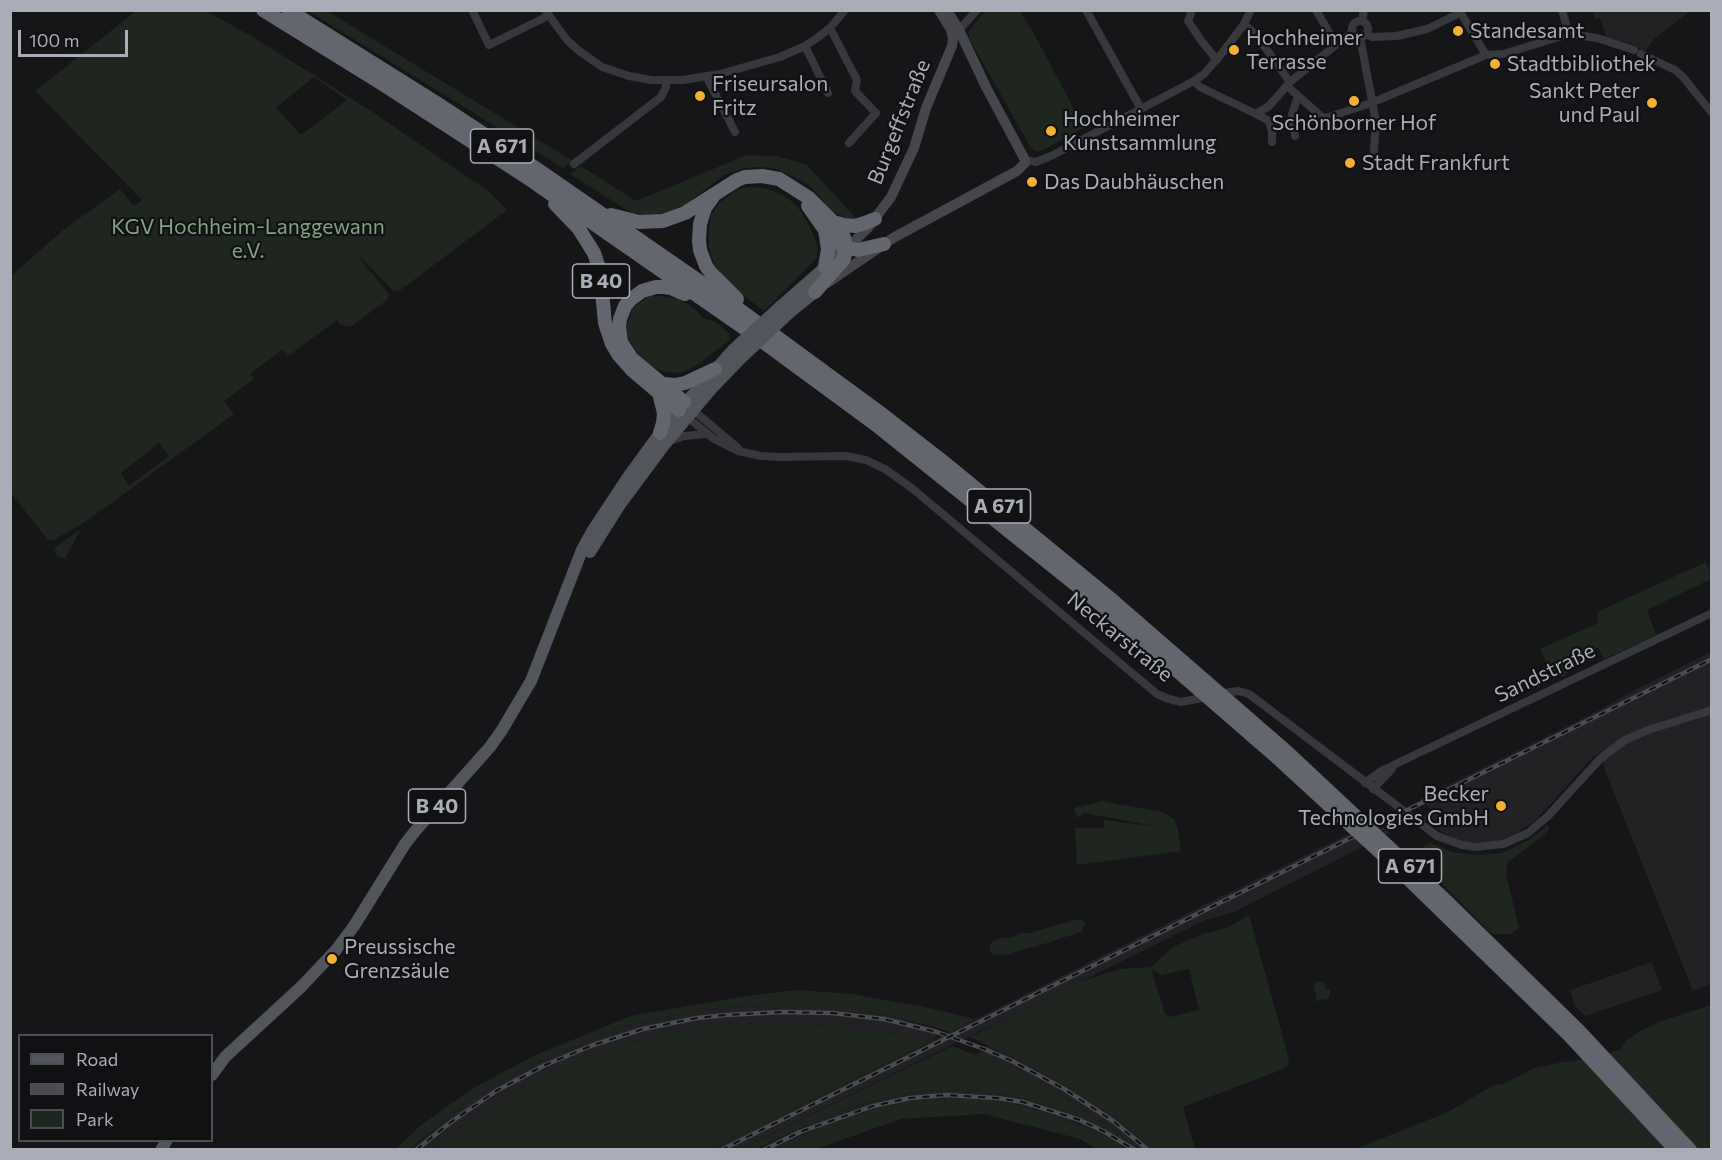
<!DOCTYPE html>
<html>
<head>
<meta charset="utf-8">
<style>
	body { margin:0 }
	#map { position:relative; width:1722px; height:1160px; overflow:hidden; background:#161618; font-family:Commissioner,sans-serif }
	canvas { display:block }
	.frame { position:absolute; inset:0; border:12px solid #a8adb8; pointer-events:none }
	.legend { position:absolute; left:18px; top:1034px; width:195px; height:108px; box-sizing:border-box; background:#111113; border:2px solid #4d4f55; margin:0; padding:8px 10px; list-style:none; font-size:18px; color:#a8adb8 }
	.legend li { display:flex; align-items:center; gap:12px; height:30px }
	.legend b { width:30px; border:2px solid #4d4f55 }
	.scale { position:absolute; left:18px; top:30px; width:110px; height:27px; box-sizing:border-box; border:3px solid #a8adb8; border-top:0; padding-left:8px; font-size:18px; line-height:21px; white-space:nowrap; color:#a8adb8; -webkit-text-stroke:4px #111113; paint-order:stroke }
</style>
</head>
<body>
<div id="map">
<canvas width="1722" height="1160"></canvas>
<div class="frame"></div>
<ul class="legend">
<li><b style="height:8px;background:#53555c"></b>Road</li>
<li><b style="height:8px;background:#4a4c52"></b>Railway</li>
<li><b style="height:16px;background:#1e261f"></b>Park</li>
</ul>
<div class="scale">100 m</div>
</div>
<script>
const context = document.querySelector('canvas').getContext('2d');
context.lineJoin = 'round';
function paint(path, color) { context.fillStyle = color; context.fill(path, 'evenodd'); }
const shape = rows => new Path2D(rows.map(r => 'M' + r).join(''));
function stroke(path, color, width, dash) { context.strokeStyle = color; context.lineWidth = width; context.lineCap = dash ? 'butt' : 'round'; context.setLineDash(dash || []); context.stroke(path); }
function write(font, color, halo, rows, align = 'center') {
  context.font = font + ' Commissioner,sans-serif'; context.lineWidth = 4.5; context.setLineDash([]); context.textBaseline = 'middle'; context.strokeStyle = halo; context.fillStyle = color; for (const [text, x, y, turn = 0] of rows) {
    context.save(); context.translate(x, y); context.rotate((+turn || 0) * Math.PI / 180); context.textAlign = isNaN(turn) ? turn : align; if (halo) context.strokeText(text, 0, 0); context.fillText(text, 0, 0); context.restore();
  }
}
paint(shape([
	[1587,11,1690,11,1654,39,1645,52,1632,44,1606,37,1600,18,1595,19,1592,11,1588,13],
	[1711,652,1711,984,1693,991,1599,755,1594,756,1536,820,1515,834,1501,840,1485,843,1468,842,1453,838,1419,818,1433,811,1420,799,1602,709,1631,692],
	[1376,821,1390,833,1232,913,1205,920,741,1149,712,1149,932,1041,918,1039,918,1037,830,1026,769,1022,700,1028,670,1033,621,1045,573,1063,527,1085,480,1113,431,1149,410,1150,466,1103,520,1070,615,1029,682,1013,726,1007,782,1004,831,1008,885,1014,939,1030,934,1040,1228,893],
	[1652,962,1662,990,1586,1016,1575,1007,1570,990],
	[988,1046,1015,1058,1066,1085,1117,1118,1151,1149,1130,1149,1100,1133,1079,1124,1046,1112,1022,1106,996,1100,947,1098,894,1104,874,1109,844,1117,771,1149,757,1150,798,1129,844,1110,873,1101,922,1091,947,1090,997,1093,1024,1099,1081,1117,1126,1140,1109,1126,1059,1095,975,1055]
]), '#222225');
paint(shape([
	[136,11,206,11,253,37,374,113,488,191,507,210,399,291,394,291,360,257,359,258,389,294,387,300,350,327,340,324,337,320,288,356,282,350,250,374,254,379,224,401,234,414,85,522,54,540,48,540,11,493,11,276,63,230,120,189,134,206,142,200,35,91],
	[314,77,347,100,301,135,276,108],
	[159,443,169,456,129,486,121,473],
	[308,11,327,11,573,161,563,168],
	[985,11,1019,11,1032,30,1084,128,1041,151,1035,151,1031,148,969,38,968,32],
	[747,155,777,156,807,165,856,218,846,218,832,211,811,187,797,178,776,169,760,167,745,168,724,175,686,204,666,213,649,216,633,213,625,209,570,174,581,166,636,201],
	[749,187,764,188,776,192,788,198,800,210,811,229,817,245,817,258,764,311,730,285,719,273,713,261,709,247,709,229,711,215,719,203,737,190],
	[649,296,660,296,678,299,690,305,703,318,716,322,729,333,730,340,697,365,681,373,667,372,652,367,639,355,625,333,632,309],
	[81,529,65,559,57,556,54,548],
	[1706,562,1711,574,1711,579,1647,610,1656,635,1604,659,1598,647,1563,677,1548,666,1540,649,1598,623,1597,612],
	[1102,801,1163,812,1174,819,1178,830,1181,851,1077,865,1075,828,1104,828,1104,820,1160,827,1084,813,1077,818,1074,808],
	[1548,825,1549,829,1542,837,1508,862,1506,874,1519,928,1511,934,1492,934,1412,854,1430,843,1453,852,1477,855,1502,853,1529,840],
	[1249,915,1289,1059,1288,1065,1281,1070,1183,1107,1195,1149,1151,1149,1117,1118,1066,1085,1015,1058,970,1037,1078,982,1120,969,1151,967,1173,947,1203,934,1227,928],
	[1151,968,1161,975,1189,969,1199,1010,1171,1017,1165,1014],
	[1075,920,1082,920,1086,924,1081,932,1044,944,1014,952,1009,955,1000,954,994,955,989,950,992,942,997,939,1013,937,1021,933,1030,933],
	[1319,981,1326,985,1325,989,1330,990,1330,995,1327,1000,1321,999,1317,1002,1315,999,1317,995,1313,987,1316,982],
	[797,990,852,994,920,1006,975,1019,951,1032,885,1014,782,1004,726,1007,682,1013,615,1029,520,1070,466,1103,410,1149,396,1149,420,1126,470,1090,533,1056,631,1016,745,996],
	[1711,1005,1711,1149,1353,1150,1448,1112,1496,1084,1501,1085,1508,1082,1534,1068,1563,1062,1575,1061,1619,1050,1628,1039,1642,1030,1662,1021],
	[769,1022,830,1026,918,1037,918,1039,920,1040,921,1038,933,1040,712,1149,431,1149,480,1113,527,1085,573,1063,621,1045,670,1033,700,1028],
	[952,1046,975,1055,1007,1069,1059,1095,1109,1126,1130,1143,1081,1117,1025,1099,997,1093,947,1090,922,1091,873,1101,844,1110,798,1129,757,1149,741,1149],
	[947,1098,996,1100,1046,1112,1100,1133,1130,1149,1096,1149,1080,1139,984,1114,901,1119,816,1149,771,1149,844,1117,894,1104]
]), '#1e261f');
stroke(shape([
	[472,10,489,45,548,16],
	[545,10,567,40,578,50,602,67,629,76,651,80,683,80,720,74,780,57,805,46,817,38,830,28,845,10],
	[1086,10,1141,109],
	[1192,10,1188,21,1203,43,1217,60],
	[1316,10,1336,44],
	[1459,10,1486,55,1503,54,1569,34,1597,38,1634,50],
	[1562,10,1569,34],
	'1352 29a8 8 0 1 1 16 0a8 8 0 1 1-16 0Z',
	[1362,21,1364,10],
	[1244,24,1256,35,1290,82],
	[830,28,857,80,855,91,876,113,849,143],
	[955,31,959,30,977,10],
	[1366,34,1372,37,1397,36,1427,29,1460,13],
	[1360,37,1376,122,1374,151],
	[805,46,828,93],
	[1641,54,1675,70,1683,77,1712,113],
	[706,76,735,132],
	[1194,81,1200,87,1256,114,1269,106,1290,82,1352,32],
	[1287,86,1322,117,1326,118,1371,103,1486,55],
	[1256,114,1269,121,1272,131,1272,142],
	[1295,136,1292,114,1298,96],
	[1025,160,1036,162,1051,156,1194,81,1204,74,1223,52,1244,24,1251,10],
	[574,164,661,97,666,87,666,80],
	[693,410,738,448],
	[687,417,714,439,738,451,761,456,780,457,846,456,866,460,885,469,913,489,1157,694,1169,699,1181,702,1207,697],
	[670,441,684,436,706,434],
	[1218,694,1238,691,1249,694,1437,836,1462,845,1476,847,1503,844,1528,833,1548,816,1600,759,1625,740,1648,730,1712,710],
	[1365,783,1381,771,1712,613],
	[1373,789,1392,769]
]), '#37383d', 8);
stroke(shape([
	[846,249,867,229,891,197,914,148,926,108,952,46,953,38,951,30,939,10],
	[827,283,893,238,1017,171,1025,163,1025,160,986,87,959,30,947,10]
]), '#45474d', 10);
stroke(shape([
	[781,306,846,249],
	[790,312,815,292],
	[590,552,619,506,665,444,713,387,742,357],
	[212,1075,225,1057,301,987,336,950,354,926,405,844,416,830,490,747,502,730,531,681,582,550,593,530,628,477,660,433,679,410,733,350],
	[161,1150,167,1140]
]), '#53555c', 12);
stroke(shape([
	[263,10,381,83,525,176,754,335,875,424,1105,608],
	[288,10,438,104,534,167,722,297,883,415,941,460,1112,600],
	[713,197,705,208,700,224,699,241,700,250,706,266,711,273,737,299],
	[555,204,579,229,594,253,600,271,605,323,612,344,618,354,633,371,679,410],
	[808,206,825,230,843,247,858,250,884,244],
	[611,215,639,222,663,221,685,213,737,180,745,177,762,176,779,179,809,198,833,222,843,235,845,241,846,249,844,259,815,292],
	[833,222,844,225,855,226,865,223,875,219],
	[825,267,828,249,825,230],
	[664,384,675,385,685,383,715,369],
	[659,393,664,413,663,423,660,433],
	[684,402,632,359,621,342,619,327,620,319,625,306,630,300,642,291,656,287,664,287,671,288,685,294]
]), '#63666e', 14);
const rail = shape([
	[416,1150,451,1122,496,1091,545,1065,593,1045,643,1029,697,1018,726,1015,783,1012,832,1013,884,1019,937,1032,984,1049,1012,1061,1064,1089,1113,1121,1148,1150],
	[721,1150,1712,659],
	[764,1150,800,1132,873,1106,910,1098,946,1095,997,1098,1023,1102,1080,1120,1103,1131,1135,1150]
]);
stroke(rail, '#4a4c52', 4.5);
stroke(rail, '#111113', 2, [7]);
stroke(shape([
	[733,350,781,306],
	[742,357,790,312]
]), '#53555c', 12);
stroke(shape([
	[1112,600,1287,752,1442,897,1579,1031,1690,1150],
	[1105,608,1280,760,1393,864,1569,1035,1676,1150]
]), '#63666e', 14);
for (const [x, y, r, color] of [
	[1458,31,6,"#f2b134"],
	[1234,50,6,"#f2b134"],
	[1495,64,6,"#f2b134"],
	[700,96,6,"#f2b134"],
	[1354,101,6,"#f2b134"],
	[1652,103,6,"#f2b134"],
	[1051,131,6,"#f2b134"],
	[1350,163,6,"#f2b134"],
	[1032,182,6,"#f2b134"],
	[1501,806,6,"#f2b134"],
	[332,959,6,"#f2b134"]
]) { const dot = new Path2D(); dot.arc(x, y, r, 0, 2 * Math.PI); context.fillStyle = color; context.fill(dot); stroke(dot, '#111113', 2); }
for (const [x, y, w] of [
	[502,146,63],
	[601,281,57],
	[999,506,63],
	[437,806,57],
	[1410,866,63]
]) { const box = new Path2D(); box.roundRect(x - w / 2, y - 17, w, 34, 4.5); context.fillStyle = '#111113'; context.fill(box); stroke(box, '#a8adb8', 1.5); }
write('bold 20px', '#a8adb8', null, [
	["A 671",502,146],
	["B 40",601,281],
	["A 671",999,506],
	["B 40",437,806],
	["A 671",1410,866]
]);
write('21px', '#a8adb8', '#111113', [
	["Standesamt",1470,31],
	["Hochheimer",1246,38],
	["Terrasse",1246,62],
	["Stadtbibliothek",1507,64],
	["Friseursalon",712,84],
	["Fritz",712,108],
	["Sankt Peter",1640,91,"right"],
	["und Paul",1640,115,"right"],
	["Hochheimer",1063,119],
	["Kunstsammlung",1063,143],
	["Schönborner Hof",1354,123,"center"],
	["Stadt Frankfurt",1362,163],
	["Das Daubhäuschen",1044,182],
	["Becker",1489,794,"right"],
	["Technologies GmbH",1489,818,"right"],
	["Preussische",344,947],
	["Grenzsäule",344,971]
], 'left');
write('21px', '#a8adb8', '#111113', [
	["Burgeffstraße",899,122,-68],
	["Neckarstraße",1120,637,39],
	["Sandstraße",1545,673,-26]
]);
write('21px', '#7fa381', '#111113', [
	["KGV Hochheim-Langgewann",248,227],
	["e.V.",248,251]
]);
</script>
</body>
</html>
